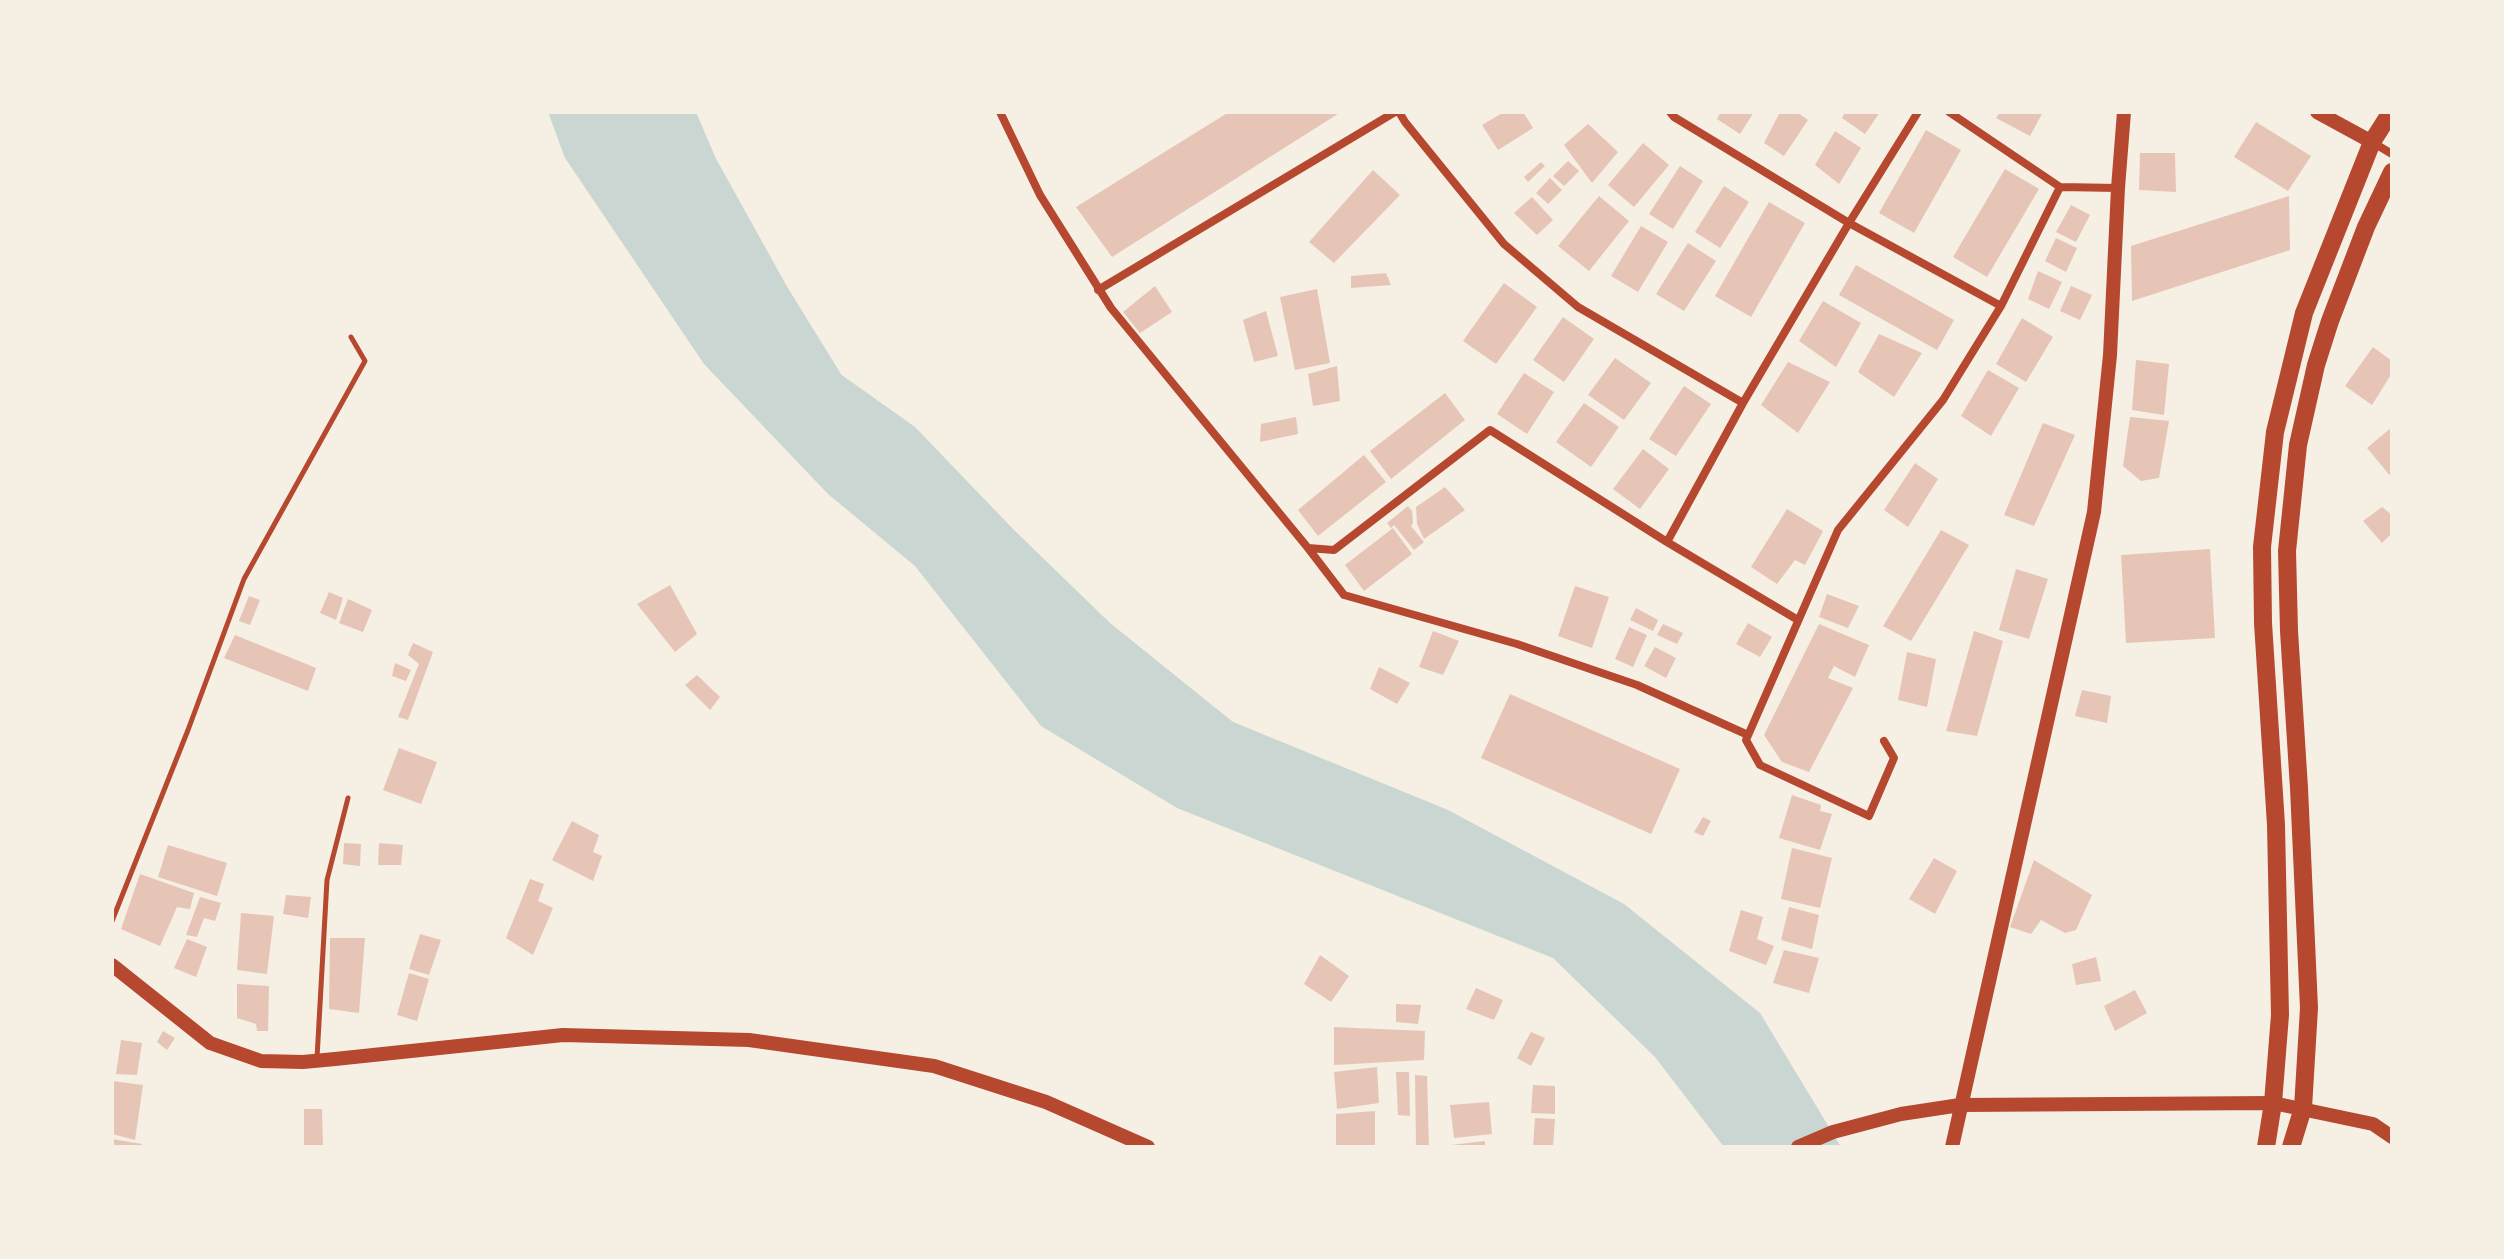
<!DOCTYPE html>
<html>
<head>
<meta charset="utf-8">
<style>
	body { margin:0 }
	#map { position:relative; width:2504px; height:1259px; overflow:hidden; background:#f6efe4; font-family:"Fira Sans Condensed",sans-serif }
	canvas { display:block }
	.frame { position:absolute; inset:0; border:114px solid #f6efe4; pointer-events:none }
</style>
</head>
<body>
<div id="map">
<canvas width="2504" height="1259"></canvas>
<div class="frame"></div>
</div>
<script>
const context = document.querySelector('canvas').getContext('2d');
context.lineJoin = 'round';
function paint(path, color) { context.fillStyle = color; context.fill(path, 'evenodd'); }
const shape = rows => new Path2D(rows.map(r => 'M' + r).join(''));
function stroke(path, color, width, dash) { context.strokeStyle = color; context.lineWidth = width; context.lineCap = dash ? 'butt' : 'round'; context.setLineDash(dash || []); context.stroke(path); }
paint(shape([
	[548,112,680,112,694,203,760,317,915,427,1014,530,1110,623,1233,722,1448,810,1624,904,1760,1013,1841,1147,1724,1147,1655,1057,1553,958,1177,808,1041,726,915,566,828,494,704,364,565,158]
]), '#c9d6d2');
stroke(shape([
	[672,112,696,168,767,296,825,390]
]), '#c9d6d2', 44);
paint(shape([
	[1229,112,1341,112,1112,257,1076,207],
	[1504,112,1523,112,1533,128,1498,150,1482,125],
	[1721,112,1754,112,1740,134,1717,119],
	[1780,112,1797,112,1808,120,1784,156,1764,143],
	[1845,112,1880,112,1865,134,1842,118],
	[2000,112,2043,112,2030,136,1996,118],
	[2256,122,2311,156,2288,191,2234,157],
	[1588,124,1618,152,1592,183,1564,145],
	[1926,130,1961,150,1914,233,1879,213],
	[1835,131,1861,148,1839,184,1815,165],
	[1643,143,1669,165,1634,207,1608,185],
	[2140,153,2175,153,2176,192,2139,190],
	[1568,161,1579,171,1564,186,1553,176],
	[1541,162,1545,166,1528,182,1524,177],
	[1680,166,1703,181,1673,229,1649,214],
	[2005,169,2039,189,1987,277,1953,257],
	[1373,170,1400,195,1334,263,1309,242],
	[1550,178,1562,190,1548,204,1536,193],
	[1724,186,1749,202,1720,248,1695,232],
	[1599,196,1629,221,1589,271,1558,246],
	[2289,196,2290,250,2132,301,2131,246],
	[1532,197,1553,220,1537,235,1514,213],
	[1769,202,1805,223,1751,317,1715,296],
	[2071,205,2090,215,2076,242,2056,232],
	[1641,226,1668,242,1638,292,1611,276],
	[2056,238,2077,248,2066,272,2045,261],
	[1688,243,1716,261,1684,311,1656,294],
	[1856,265,1954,320,1937,350,1839,295],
	[2038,271,2062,282,2049,309,2028,299],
	[1386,273,1391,285,1351,288,1351,276],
	[1504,283,1537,307,1496,364,1463,341],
	[1155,286,1172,312,1140,333,1123,312],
	[2071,286,2092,295,2080,320,2060,311],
	[1317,289,1330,363,1295,370,1280,297],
	[1823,301,1861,323,1836,367,1799,341],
	[1266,311,1278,356,1254,362,1243,320],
	[1563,317,1594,339,1564,382,1533,360],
	[2022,318,2053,337,2026,382,1996,364],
	[1879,334,1922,353,1894,397,1858,372],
	[2373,347,2392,361,2392,373,2372,405,2345,386],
	[1615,358,1651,383,1624,420,1588,395],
	[2136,360,2169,364,2164,415,2132,410],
	[1788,362,1830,382,1798,433,1761,405],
	[1337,366,1340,401,1313,406,1308,374],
	[1988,370,2019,388,1991,436,1961,416],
	[1524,373,1554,392,1527,434,1497,414],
	[1684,386,1711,404,1676,456,1649,439],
	[1445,393,1465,420,1391,479,1370,451],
	[1584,403,1619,427,1591,467,1556,442],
	[1296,417,1298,434,1260,442,1261,424],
	[2130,417,2169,421,2159,478,2141,481,2123,466],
	[2043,423,2075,435,2034,526,2004,515],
	[2392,427,2392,478,2367,448],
	[1643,449,1669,469,1640,509,1613,489],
	[1364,455,1386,482,1318,536,1298,510],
	[1915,463,1938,479,1908,527,1884,510],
	[1445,487,1465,510,1424,539,1417,524,1416,507],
	[1408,506,1412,511,1413,523,1411,526,1424,542,1414,550,1394,525,1391,528,1387,523],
	[2382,507,2392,515,2392,533,2382,543,2363,521],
	[1787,509,1823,531,1805,565,1795,560,1777,584,1751,567],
	[1393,528,1412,554,1364,591,1345,565],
	[1941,530,1969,545,1911,641,1883,626],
	[2210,549,2215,638,2126,643,2121,555],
	[2016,569,2048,579,2029,639,1999,630],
	[670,585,697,634,675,652,637,604],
	[1575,586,1609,597,1592,648,1558,636],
	[329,592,343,598,336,620,320,613],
	[1827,594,1859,606,1848,628,1819,617],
	[249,596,260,600,250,625,239,621],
	[348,599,372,610,363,632,339,623],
	[1636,608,1658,620,1653,631,1630,620],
	[1748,623,1772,637,1760,657,1736,644],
	[1663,624,1683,633,1677,644,1657,635],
	[1819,624,1869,645,1855,677,1834,666,1828,678,1853,688,1809,772,1782,762,1764,735],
	[1629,627,1647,635,1633,667,1615,659],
	[1433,631,1459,641,1443,675,1419,667],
	[1974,631,2003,641,1977,736,1946,731],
	[235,635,316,668,308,691,224,658],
	[413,643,433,652,408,720,398,717,419,664,408,655],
	[1655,647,1676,658,1666,678,1644,666],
	[1907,652,1936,659,1927,707,1898,700],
	[395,663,411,670,406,681,392,676],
	[1379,667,1410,683,1397,704,1370,689],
	[697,675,720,697,710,710,685,685],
	[2082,690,2111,696,2107,723,2075,716],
	[1510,694,1680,769,1651,834,1481,758],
	[399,748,437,762,421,804,383,790],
	[1792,795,1821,805,1820,811,1832,814,1820,850,1779,838],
	[1703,817,1711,821,1703,836,1694,832],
	[572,821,599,835,593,852,602,856,593,881,552,860],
	[344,843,361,844,360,866,343,864],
	[379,843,403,845,401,865,378,865],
	[168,845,227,863,217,896,158,877],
	[1792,848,1832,858,1820,908,1781,899],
	[1934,858,1957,871,1935,914,1909,899],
	[2034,860,2092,895,2076,930,2065,933,2041,920,2031,934,2010,927],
	[140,874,194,893,190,909,177,907,160,946,121,929],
	[530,879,544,884,538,901,553,908,533,955,506,938],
	[286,895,311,897,308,918,283,914],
	[200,897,221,903,215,921,204,918,197,937,186,935],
	[1789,907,1819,915,1812,949,1781,940],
	[1741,910,1763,917,1757,939,1774,946,1766,965,1729,951],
	[241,913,274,916,267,974,237,970],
	[420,934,441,940,429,975,409,969],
	[330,938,365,938,359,1013,329,1009],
	[187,939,207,947,196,977,174,968],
	[1784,950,1819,958,1809,993,1773,983],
	[1320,955,1349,976,1331,1002,1304,984],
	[2096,957,2101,981,2076,985,2072,964],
	[409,973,429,979,417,1021,397,1015],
	[237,984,269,986,268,1031,257,1031,256,1024,237,1018],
	[1476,988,1503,1000,1494,1020,1466,1009],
	[2135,990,2147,1013,2115,1031,2104,1006],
	[1396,1004,1421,1005,1418,1024,1396,1022],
	[1334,1027,1425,1031,1424,1060,1334,1065],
	[163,1031,175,1038,167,1050,157,1042],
	[1531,1032,1545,1038,1531,1066,1517,1058],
	[121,1040,142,1043,137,1075,116,1074],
	[1377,1067,1379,1103,1337,1109,1334,1072],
	[1396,1072,1409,1072,1410,1116,1398,1115],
	[1415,1075,1427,1076,1429,1147,1416,1147],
	[112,1081,143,1085,135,1140,112,1134],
	[1533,1085,1555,1086,1555,1114,1531,1113],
	[1489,1102,1492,1134,1454,1138,1450,1105],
	[304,1109,322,1109,323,1147,304,1147],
	[1375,1111,1375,1147,1336,1147,1336,1114],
	[1535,1118,1555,1119,1553,1147,1533,1147],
	[112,1139,142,1144,142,1147,112,1147],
	[1485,1141,1485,1147,1451,1147,1451,1145]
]), '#e6c5b7');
stroke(shape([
	[112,921,188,730,244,579,365,361,351,337],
	[317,1058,327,880,348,798]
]), '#b5482f', 5);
stroke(shape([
	[1000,112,1040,195,1111,308,1308,548,1334,550,1490,430,1667,542,1798,620],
	[1399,112,1405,122,1504,244,1578,307,1743,403],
	[1670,112,1674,117,1849,223,2001,306],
	[1949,112,2060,187,2118,188],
	[2372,142,2392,154],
	[1098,290,1395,112],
	[1667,542,1743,403,1849,223,1918,112],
	[1308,548,1344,595,1517,644,1637,685,1748,735],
	[1884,741,1894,758,1869,816,1760,765,1746,740,1838,530,1943,400,2001,306,2060,187]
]), '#b5482f', 8);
stroke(shape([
	[2317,112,2372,142],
	[112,965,210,1043,261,1061,303,1062,335,1059,563,1035,749,1040,934,1066,1046,1102,1148,1147],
	[1798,1147,1833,1132,1901,1114,1960,1105,2273,1103,2373,1124,2392,1137],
	[1952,1147,2094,512,2110,355,2118,188,2124,112]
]), '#b5482f', 14);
stroke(shape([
	[2266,1147,2273,1103,2280,1015,2276,825,2263,623,2262,547,2275,432,2304,313,2372,142,2391,112],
	[2291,1147,2303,1108,2309,1008,2299,788,2289,631,2287,551,2298,445,2316,365,2330,321,2366,227,2392,172]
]), '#b5482f', 18);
</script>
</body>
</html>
